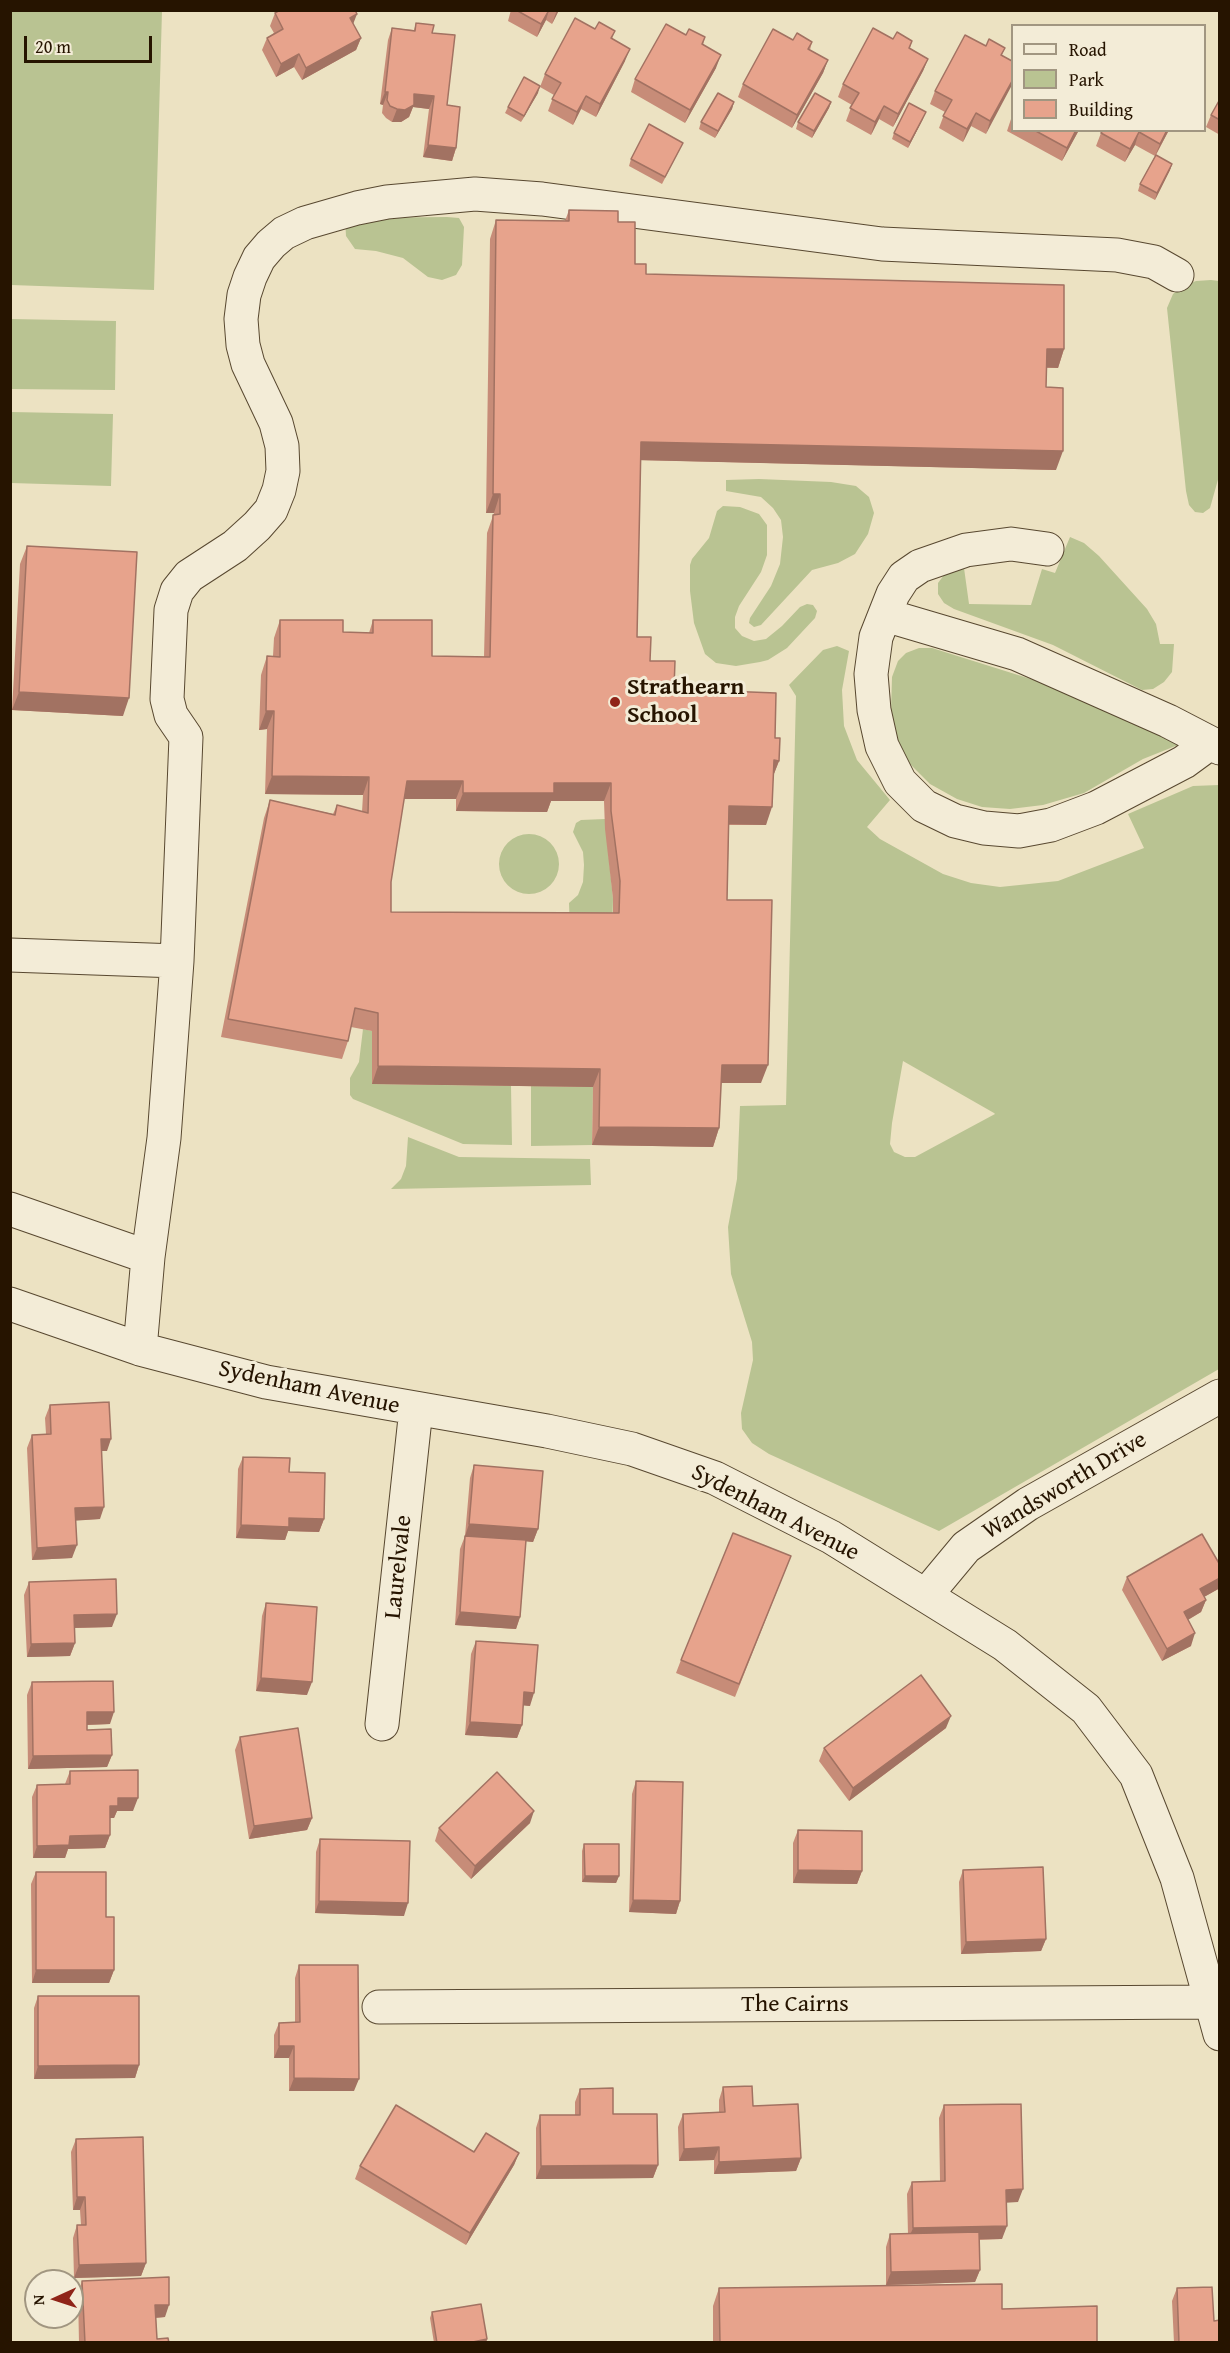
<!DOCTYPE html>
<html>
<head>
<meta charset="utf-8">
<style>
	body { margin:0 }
	#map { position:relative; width:1230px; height:2353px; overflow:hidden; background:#ece2c2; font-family:"Gentium Book Plus",serif }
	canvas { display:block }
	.frame { position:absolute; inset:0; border:12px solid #261400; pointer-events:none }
	.legend { position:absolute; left:1011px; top:24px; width:195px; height:108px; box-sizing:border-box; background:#f3ecd7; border:2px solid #a19681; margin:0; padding:8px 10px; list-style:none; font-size:18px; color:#261400 }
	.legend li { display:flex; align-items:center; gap:12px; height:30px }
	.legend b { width:30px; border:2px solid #a19681 }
	.north { position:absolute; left:24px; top:2269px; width:60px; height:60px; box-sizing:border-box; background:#f3ecd7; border:2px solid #a19681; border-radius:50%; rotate:267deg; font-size:16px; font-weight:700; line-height:24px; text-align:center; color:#261400 }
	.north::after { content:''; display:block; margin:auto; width:21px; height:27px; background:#8f2418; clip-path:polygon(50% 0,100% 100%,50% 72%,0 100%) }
	.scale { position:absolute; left:24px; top:36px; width:128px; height:27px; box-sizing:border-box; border:3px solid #261400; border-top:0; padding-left:8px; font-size:18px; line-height:21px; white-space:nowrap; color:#261400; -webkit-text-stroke:4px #f3ecd7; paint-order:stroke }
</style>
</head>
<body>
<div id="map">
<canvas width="1230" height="2353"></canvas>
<div class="frame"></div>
<ul class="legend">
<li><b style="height:8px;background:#f3ecd7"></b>Road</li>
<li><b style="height:16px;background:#b9c392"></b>Park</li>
<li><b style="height:16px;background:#e7a38c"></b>Building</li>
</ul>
<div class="north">N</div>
<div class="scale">20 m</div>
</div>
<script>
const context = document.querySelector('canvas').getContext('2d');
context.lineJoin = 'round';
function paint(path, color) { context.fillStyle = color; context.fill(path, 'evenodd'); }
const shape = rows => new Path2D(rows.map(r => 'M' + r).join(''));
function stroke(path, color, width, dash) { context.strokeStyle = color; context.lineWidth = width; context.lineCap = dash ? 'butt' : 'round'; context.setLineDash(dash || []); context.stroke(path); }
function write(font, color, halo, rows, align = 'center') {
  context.font = font + ' "Gentium Book Plus",serif'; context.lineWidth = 6; context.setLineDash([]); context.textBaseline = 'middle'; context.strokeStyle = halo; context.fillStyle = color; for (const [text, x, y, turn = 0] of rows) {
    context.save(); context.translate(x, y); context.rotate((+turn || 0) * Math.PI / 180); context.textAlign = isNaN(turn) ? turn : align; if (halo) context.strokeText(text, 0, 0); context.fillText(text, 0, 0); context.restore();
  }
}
paint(shape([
	[11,10,162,11,154,290,11,285],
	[447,217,459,218,464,227,462,265,456,275,442,280,428,277,403,258,376,251,355,249,346,236,345,218],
	[1211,280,1219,281,1219,476,1210,508,1203,513,1195,512,1189,505,1186,491,1167,308,1173,294,1183,286,1196,281],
	[11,319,116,321,115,390,11,389],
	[11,412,113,414,111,486,11,483],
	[759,479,831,482,856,486,869,497,874,513,868,534,855,554,838,563,812,570,761,625,754,627,749,623,750,618,771,586,780,564,783,537,781,520,773,508,761,497,726,491,726,480],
	[723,506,740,507,759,514,767,525,767,555,761,572,739,606,735,617,735,628,742,636,754,641,766,639,782,626,800,607,807,604,813,605,817,611,815,618,787,648,768,660,760,662,736,666,716,663,705,654,694,623,690,591,690,565,692,559,709,538,717,511],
	[1070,537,1084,543,1099,556,1147,609,1156,624,1160,644,1174,644,1172,672,1164,682,1153,689,1142,690,1053,645,954,609,944,603,938,594,938,583,944,575,964,568,969,604,1031,605,1042,569,1055,573],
	[837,646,849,651,842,690,844,726,857,760,890,800,867,827,880,839,943,874,971,883,1000,887,1058,881,1144,848,1128,814,1193,786,1219,785,1219,1369,939,1531,769,1454,752,1443,742,1429,741,1413,753,1360,752,1342,731,1274,728,1227,737,1179,740,1106,786,1105,796,696,789,685,823,650],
	[903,1061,994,1113,995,1114,915,1157,905,1157,894,1152,890,1144,892,1123],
	[919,648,932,648,1069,691,1128,717,1178,745,1143,759,1084,793,1043,805,1010,809,982,807,957,799,930,784,910,764,897,740,891,711,892,677,898,661,906,653],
	[605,819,613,899,612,932,570,931,569,903,578,895,583,882,584,865,583,852,573,832,576,823,581,820],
	'499 864a30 30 0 1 1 60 0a30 30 0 1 1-60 0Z',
	[363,1029,372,1031,372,1084,511,1086,512,1145,463,1144,353,1099,350,1095,350,1078,359,1062],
	[531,1086,593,1087,592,1145,531,1146],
	[408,1137,459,1157,590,1159,591,1185,391,1189,401,1179,406,1166]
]), '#b9c392');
const minor = shape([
	[1047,549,1011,544,966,550,920,566,904,577,893,594,876,637,871,674,874,710,882,746,900,782,924,806,955,821,984,828,1019,831,1051,825,1096,808,1184,762,1210,743],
	[885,615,1017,654,1168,721,1220,748],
	[10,955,177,961],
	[10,1209,148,1257],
	[10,1304,140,1349,266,1382,547,1431,632,1449,715,1478,831,1537,1005,1645,1086,1709,1136,1775,1177,1878,1220,2034],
	[140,1349,148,1257,164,1138,177,961,186,737,171,715,167,699,171,610,177,591,189,576,235,546,257,526,271,510,279,490,283,471,282,446,276,423,248,364,243,345,241,319,244,295,250,277,259,258,271,244,284,233,305,223,357,208,387,202,475,194,542,199,882,244,1117,255,1154,262,1177,275],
	[926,1595,966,1547,1028,1504,1220,1396],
	[382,1724,416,1409],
	[379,2007,1211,2002]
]);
stroke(minor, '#584830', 35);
stroke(minor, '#f3ecd7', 33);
paint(shape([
	[511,10,559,10,552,24,546,20,537,37,508,21],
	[275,13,353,24,361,38,356,50,302,80,294,67,276,77,262,50,267,38,274,33,270,26],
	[416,23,432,33,456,148,452,161,423,157,429,109,413,107,409,117,401,122,392,122,386,118,382,113,383,105,380,104,388,40,392,28,414,30],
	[595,29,615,31,612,39,625,61,596,117,581,109,573,125,548,111,554,95,540,87,545,74],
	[686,35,705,37,703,45,716,68,685,123,631,92,635,79],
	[893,39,912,41,910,48,928,59,923,71,893,127,879,119,871,135,846,121,852,105,838,97,843,84],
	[793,40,812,42,810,50,828,60,823,73,792,128,738,97,743,84],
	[986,46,1005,48,1002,55,1012,61,986,134,971,126,963,142,939,128,945,112,930,104,935,91],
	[538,93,521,122,505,113,508,107],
	[1220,99,1220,135,1206,127,1211,115],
	[734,102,732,109,715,138,699,129,701,122],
	[831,102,829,108,812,138,796,129,798,122],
	[1012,116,1012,130,1079,130,1062,161,1007,131],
	[923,119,908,148,892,139,894,133],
	[1169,130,1156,155,1172,164,1170,170,1155,200,1138,191,1140,184,1155,156,1135,145,1125,162,1096,146,1101,133],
	[680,149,662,184,629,166,631,159],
	[569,210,618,222,635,264,646,274,1064,349,1058,368,1047,368,1046,387,1056,470,640,460,637,637,650,661,674,689,775,738,779,761,773,776,766,825,729,825,727,900,761,1083,721,1083,719,1128,713,1147,592,1145,593,1087,372,1084,372,1031,351,1027,348,1041,342,1059,221,1037,264,818,270,800,333,814,337,805,362,812,363,795,265,794,267,729,259,730,261,675,267,656,273,656,274,638,280,620,343,632,369,633,373,620,432,656,484,657,487,533,494,513,486,513,490,239,496,220,565,221],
	[404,799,456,799,456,811,547,812,551,801,604,801,605,829,613,899,613,913,391,912,391,882],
	[27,546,123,716,12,710,20,564],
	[50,1405,107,1451,101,1451,100,1519,76,1520,72,1558,32,1560,27,1448,32,1435,46,1434,45,1418],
	[243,1457,289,1472,324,1519,319,1532,288,1531,285,1540,236,1538,238,1469],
	[474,1465,538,1529,533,1542,526,1541,520,1617,516,1629,455,1625,460,1549,465,1536,470,1478],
	[791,1556,735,1697,676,1673,681,1660],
	[1127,1577,1220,1588,1204,1597,1206,1600,1201,1612,1188,1620,1191,1646,1162,1661,1122,1590],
	[29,1582,112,1627,75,1628,75,1643,70,1656,27,1657,24,1595],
	[266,1603,307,1695,256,1691,262,1616],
	[476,1641,530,1706,523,1705,522,1725,517,1738,465,1735,471,1654],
	[32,1682,110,1724,87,1725,87,1730,112,1755,107,1767,28,1769,27,1695],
	[946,1728,849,1801,819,1761,824,1748],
	[240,1737,312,1818,307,1830,249,1839,235,1750],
	[70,1771,133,1811,117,1811,114,1818,110,1818,110,1835,105,1848,68,1849,65,1858,33,1858,32,1797,37,1785,65,1784],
	[636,1781,680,1901,676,1914,629,1912,632,1794],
	[530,1823,471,1879,435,1841,439,1828],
	[798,1830,862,1871,857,1884,793,1883,793,1843],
	[320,1839,404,1916,315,1913,316,1852],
	[584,1844,619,1876,616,1883,582,1882,582,1851],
	[963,1870,1046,1939,1041,1951,961,1954,959,1882],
	[36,1872,106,1917,114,1970,109,1983,32,1983,31,1884],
	[299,1965,354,2091,289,2091,289,2058,274,2058,274,2035,279,2023,295,2022,295,1978],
	[38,1996,139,2065,135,2078,34,2079,34,2008],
	[723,2087,753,2106,801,2158,796,2171,714,2174,714,2160,679,2161,678,2127,683,2114,719,2112,719,2100],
	[580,2089,613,2114,658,2165,653,2178,536,2179,536,2128,540,2115,575,2115,575,2102],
	[944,2105,1018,2202,1007,2202,1002,2239,979,2240,980,2270,975,2282,886,2285,886,2247,890,2234,908,2234,907,2194,912,2182,940,2181,939,2118],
	[76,2139,146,2263,141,2276,74,2278,73,2238,77,2225,81,2225,80,2210,73,2210,71,2152],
	[474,2152,519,2153,514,2165,466,2245,355,2179,360,2166],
	[82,2281,165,2317,156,2318,157,2339,169,2343,79,2343,78,2293],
	[719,2288,1002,2309,1097,2343,713,2343,713,2306],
	[1177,2288,1214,2321,1220,2343,1174,2343,1172,2301],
	[432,2312,487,2339,486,2343,434,2343,430,2318]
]), '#c78c78');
paint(shape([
	[549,10,546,20,537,37,541,24],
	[557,10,559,10,552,24],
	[357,14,352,27,350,18],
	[361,38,356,50,302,80,306,68],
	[630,49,625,61,596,117,600,104],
	[299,54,294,67,276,77,281,64],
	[721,55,716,68,685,123,690,110],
	[928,59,923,71,893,127,898,114],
	[828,60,823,73,792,128,797,115],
	[1012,81,1012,85,986,134,990,121],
	[540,86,538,93,521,122,524,116],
	[385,92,388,92,383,105,380,104],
	[414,94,434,96,429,109,413,107,409,117,401,122,392,122,397,109],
	[586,96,581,109,573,125,577,112],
	[734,102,732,109,715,138,718,131],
	[831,102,829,108,812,138,814,131],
	[884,106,879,119,871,135,875,122],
	[926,112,923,119,908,148,910,142],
	[976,113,971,126,963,142,967,129],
	[1076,130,1079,130,1062,161,1067,148],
	[1167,130,1169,130,1155,156,1160,144],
	[1139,132,1135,145,1125,162,1130,149],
	[428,145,456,148,452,161,423,157],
	[1172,164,1170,170,1155,200,1157,193],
	[1047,349,1064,349,1058,368,1041,367],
	[641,442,1063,451,1056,470,634,460],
	[493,494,500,494,494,513,486,513],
	[19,692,129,698,123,716,12,710],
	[266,711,274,711,267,729,259,730],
	[774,760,779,761,772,779],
	[272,776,369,777,363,795,265,794],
	[407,781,463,781,456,799,400,799],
	[554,783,611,783,604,801,551,801,547,812,456,811,463,793],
	[729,806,772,807,766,825,722,824],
	[722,1065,768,1065,761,1083,715,1083],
	[378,1066,600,1069,593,1087,372,1084],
	[599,1127,719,1128,713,1147,592,1145],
	[101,1439,111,1439,107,1451,96,1451],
	[104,1507,100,1519,71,1521,75,1508],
	[289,1518,324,1519,319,1532,288,1531,285,1540,236,1538,241,1525],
	[469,1524,538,1529,533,1542,465,1536],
	[77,1545,72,1558,32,1560,37,1548],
	[1220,1578,1220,1588,1195,1602,1200,1589],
	[1206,1600,1201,1612,1179,1625,1184,1612],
	[460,1612,520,1617,516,1629,455,1625],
	[117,1614,112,1627,70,1628,74,1615],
	[1195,1633,1191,1646,1162,1661,1167,1649],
	[75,1643,70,1656,27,1657,31,1644],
	[261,1678,312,1682,307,1695,256,1691],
	[524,1692,534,1693,530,1706,519,1705],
	[87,1712,114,1712,110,1724,83,1725],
	[951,1716,946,1728,849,1801,853,1788],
	[470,1722,522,1725,517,1738,465,1735],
	[112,1755,107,1767,28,1769,33,1756],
	[118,1798,138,1798,133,1811,117,1811,114,1818,105,1818,110,1806],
	[534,1811,530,1823,471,1879,475,1866],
	[312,1818,307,1830,249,1839,254,1826],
	[110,1835,105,1848,68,1849,65,1858,33,1858,37,1846,70,1836],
	[798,1870,862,1871,857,1884,793,1883],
	[585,1876,619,1876,616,1883,582,1882],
	[633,1900,680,1901,676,1914,629,1912],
	[319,1901,408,1903,404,1916,315,1913],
	[1046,1939,1041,1951,961,1954,966,1942],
	[36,1970,114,1970,109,1983,32,1983],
	[279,2046,294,2046,289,2058,274,2058],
	[139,2065,135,2078,34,2079,38,2066],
	[294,2078,359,2079,354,2091,289,2091],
	[719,2147,714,2160,679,2161,684,2149],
	[519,2153,514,2165,466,2245,470,2233],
	[801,2158,796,2171,714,2174,719,2162],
	[658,2165,653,2178,536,2179,541,2166],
	[1023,2189,1018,2202,1002,2203,1006,2190],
	[77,2197,85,2197,80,2210,73,2210],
	[1007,2226,1002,2239,908,2240,913,2228],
	[146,2263,141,2276,74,2278,79,2265],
	[980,2270,975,2282,886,2285,891,2272],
	[155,2305,169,2305,165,2317,151,2318],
	[487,2339,486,2343,468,2343]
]), '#a27262');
const building = shape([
	[280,10,355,10,357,14,350,18,361,38,306,68,299,54,281,64,267,38,283,29,275,13,280,10],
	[516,10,549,10,541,24,516,10],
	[575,18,595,29,599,22,615,31,611,38,630,49,600,104,586,96,577,112,552,99,561,83,545,74,575,18],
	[416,23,434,25,432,33,455,35,447,105,460,107,456,148,428,145,434,96,414,94,414,105,405,110,397,109,390,106,387,100,388,92,385,92,392,28,415,31,416,23],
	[666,24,686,35,689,29,705,37,702,44,721,55,690,110,635,79,666,24],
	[873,28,893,39,897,32,912,41,909,48,928,59,898,114,884,106,875,122,850,108,859,93,843,84,873,28],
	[773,29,793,40,797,33,812,42,808,49,828,60,797,115,743,84,773,29],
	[965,35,986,46,989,39,1005,48,1001,55,1012,61,1012,81,990,121,976,113,967,129,943,116,952,100,935,91,965,35],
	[524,77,540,86,524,116,508,107,524,77],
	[718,93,734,102,718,131,701,122,718,93],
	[815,93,831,102,814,131,798,122,815,93],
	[1220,99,1220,120,1211,115,1220,99],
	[909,103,926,112,910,142,894,133,909,103],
	[649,124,683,143,665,177,631,159,649,124],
	[1034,130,1076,130,1067,148,1034,130],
	[1103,130,1167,130,1160,144,1139,132,1130,149,1101,133,1103,130],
	[1156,155,1172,164,1157,193,1140,184,1156,155],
	[569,210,618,211,618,222,635,222,635,264,646,264,646,274,1064,285,1064,349,1047,349,1046,387,1063,388,1063,451,641,442,637,637,651,637,650,661,675,661,674,689,776,693,775,738,780,738,779,761,774,760,772,807,729,806,727,900,772,900,768,1065,722,1065,719,1128,599,1127,600,1069,378,1066,378,1013,355,1008,348,1041,228,1019,270,800,335,815,337,805,368,813,369,777,272,776,274,711,266,711,267,656,280,657,280,620,343,620,343,632,373,633,373,620,432,620,432,656,490,657,493,515,500,514,500,494,493,494,496,220,569,221,569,210],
	[407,781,463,781,463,793,554,793,554,783,611,783,611,811,620,881,619,913,391,912,391,882,407,781],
	[27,546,137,552,129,698,19,692,27,546],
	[109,1402,111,1439,101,1439,104,1507,75,1508,77,1545,37,1548,32,1435,51,1434,50,1405,109,1402],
	[243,1457,290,1458,289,1472,325,1473,324,1519,289,1518,289,1527,241,1525,243,1457],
	[474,1465,543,1471,538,1529,469,1524,474,1465],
	[733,1533,791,1556,739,1684,681,1660,733,1533],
	[1202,1534,1220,1565,1220,1578,1200,1589,1206,1600,1184,1612,1195,1633,1167,1649,1127,1577,1202,1534],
	[465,1536,526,1540,520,1617,460,1612,465,1536],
	[116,1579,117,1614,74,1615,75,1643,31,1644,29,1582,116,1579],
	[266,1603,317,1607,312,1682,261,1678,266,1603],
	[476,1641,538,1645,534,1693,524,1692,522,1725,470,1722,476,1641],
	[921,1675,951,1716,853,1788,824,1748,921,1675],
	[113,1681,114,1712,87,1712,87,1730,111,1729,112,1755,33,1756,32,1682,113,1681],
	[298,1728,312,1818,254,1826,240,1737,298,1728],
	[138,1770,138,1798,118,1798,118,1806,110,1806,110,1835,70,1836,69,1845,37,1846,37,1785,70,1784,70,1771,138,1770],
	[497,1772,534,1811,475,1866,439,1828,497,1772],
	[636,1781,683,1782,680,1901,633,1900,636,1781],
	[798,1830,862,1831,862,1871,798,1870,798,1830],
	[320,1839,410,1841,408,1903,319,1901,320,1839],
	[584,1844,619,1844,619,1876,585,1876,584,1844],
	[1043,1867,1046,1939,966,1942,963,1870,1043,1867],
	[36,1872,106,1872,106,1917,114,1917,114,1970,36,1970,36,1872],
	[299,1965,358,1965,359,2079,294,2078,294,2046,279,2046,279,2023,300,2022,299,1965],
	[38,1996,139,1996,139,2065,38,2066,38,1996],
	[752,2086,753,2106,798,2104,801,2158,719,2162,719,2147,684,2149,683,2114,725,2112,723,2087,752,2086],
	[613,2088,613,2114,657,2114,658,2165,541,2166,540,2115,580,2115,580,2089,613,2088],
	[1021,2104,1023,2189,1006,2190,1007,2226,913,2228,912,2182,945,2181,944,2105,1021,2104],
	[396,2105,474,2152,486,2133,519,2153,470,2233,360,2166,396,2105],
	[143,2137,146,2263,79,2265,77,2225,86,2225,85,2197,77,2197,76,2139,143,2137],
	[979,2232,980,2270,891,2272,890,2234,979,2232],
	[169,2277,169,2305,155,2305,157,2339,168,2338,169,2343,85,2343,82,2281,169,2277],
	[1002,2284,1002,2309,1097,2306,1097,2343,720,2343,719,2288,1002,2284],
	[1212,2287,1214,2321,1220,2320,1220,2343,1179,2343,1177,2288,1212,2287],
	[481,2304,487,2339,468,2343,437,2343,432,2312,481,2304]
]);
paint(building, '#e7a38c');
stroke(building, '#a27262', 1.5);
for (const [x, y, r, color] of [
	[615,702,6,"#8f2418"]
]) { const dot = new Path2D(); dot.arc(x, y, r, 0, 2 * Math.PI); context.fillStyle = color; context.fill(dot); stroke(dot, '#f3ecd7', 2); }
write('bold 24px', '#261400', '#f3ecd7', [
	["Strathearn",627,688],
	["School",627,716]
], 'left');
write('24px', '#261400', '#f3ecd7', [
	["Sydenham Avenue",309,1388,12],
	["Wandsworth Drive",1065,1486,-31],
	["Sydenham Avenue",775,1513,27],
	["Laurelvale",399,1567,-84],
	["The Cairns",795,2005]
]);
</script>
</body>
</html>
